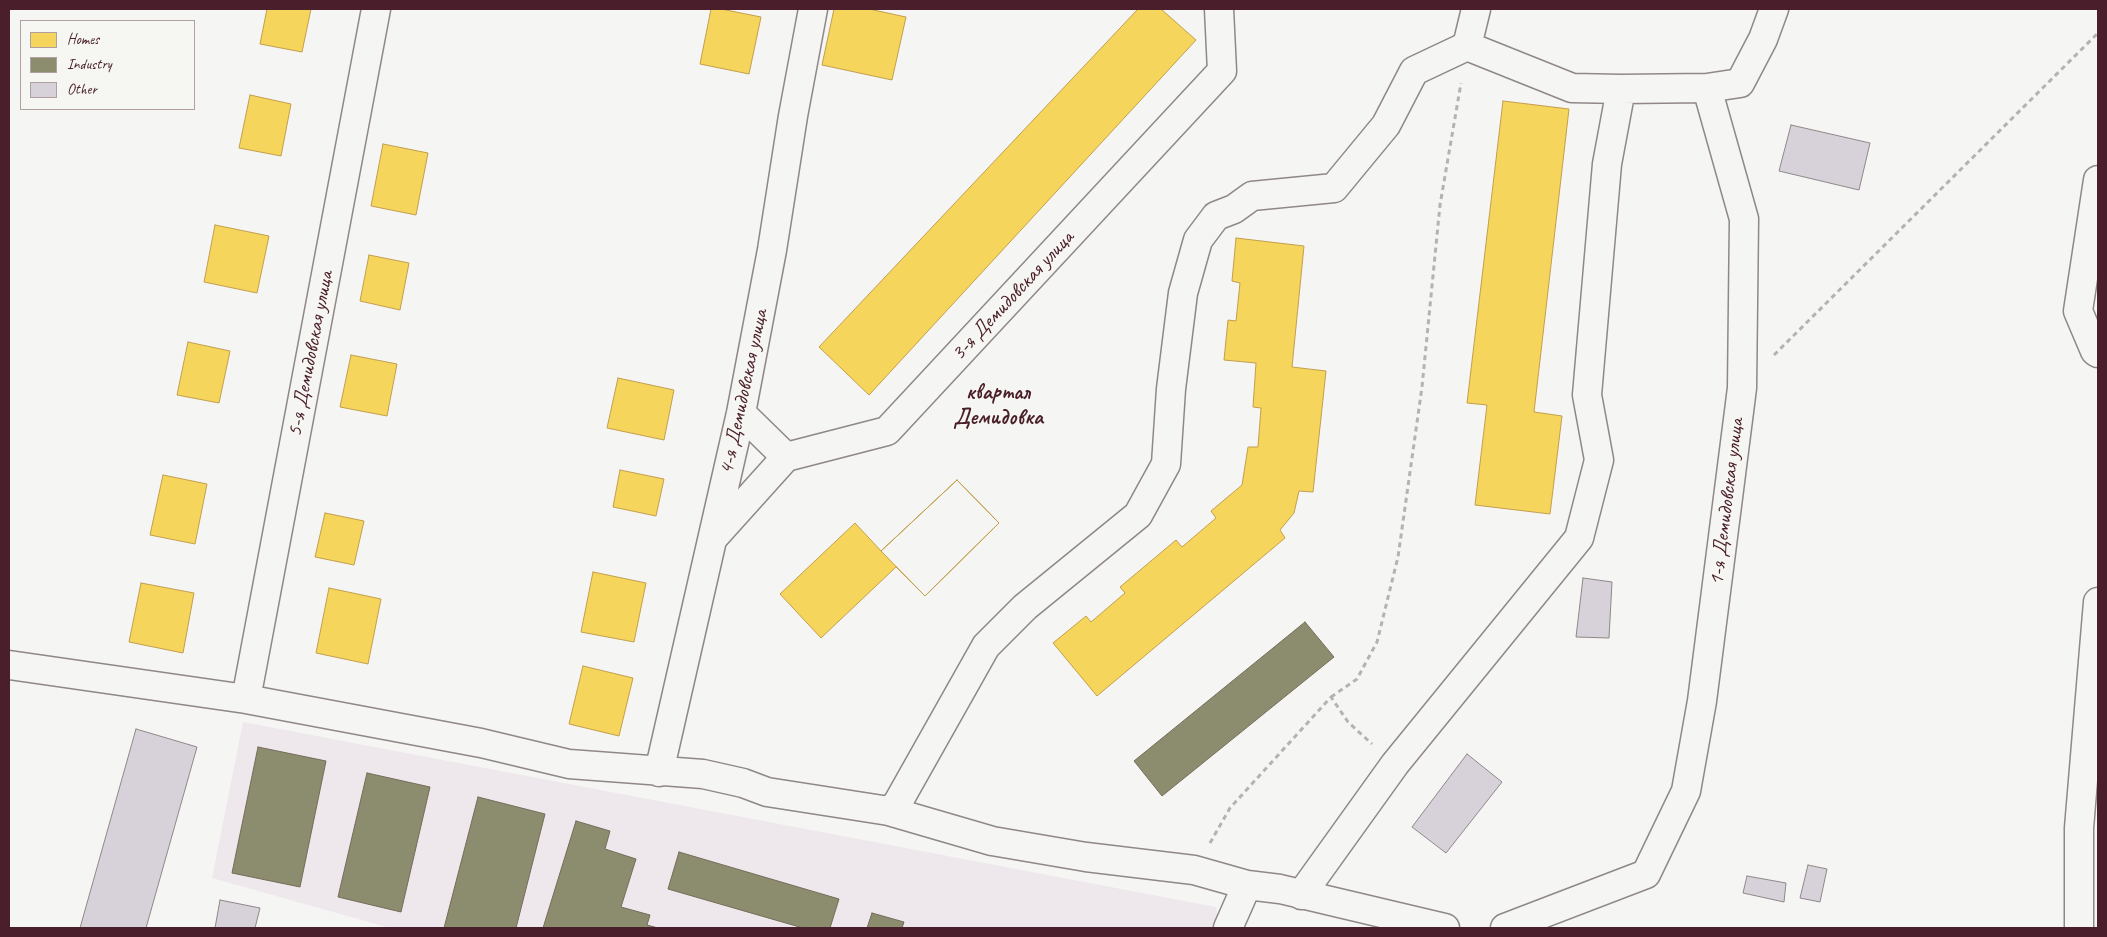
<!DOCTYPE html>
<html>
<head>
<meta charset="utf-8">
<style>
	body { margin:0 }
	#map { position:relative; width:2107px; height:937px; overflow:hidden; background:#f5f5f3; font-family:Caveat,sans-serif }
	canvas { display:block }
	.frame { position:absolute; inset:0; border:10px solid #4a1f2b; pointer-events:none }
	.legend { position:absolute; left:20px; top:20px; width:175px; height:90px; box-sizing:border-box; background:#f6f6f2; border:1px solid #b1a0a2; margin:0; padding:6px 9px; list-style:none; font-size:15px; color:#4a1f2b }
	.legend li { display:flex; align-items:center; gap:10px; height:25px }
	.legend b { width:25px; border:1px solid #b1a0a2 }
</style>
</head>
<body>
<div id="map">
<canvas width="2107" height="937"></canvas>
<div class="frame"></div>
<ul class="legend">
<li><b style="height:14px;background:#f6d55c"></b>Homes</li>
<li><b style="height:14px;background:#8c8c6e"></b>Industry</li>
<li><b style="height:14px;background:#d7d1d9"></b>Other</li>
</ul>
</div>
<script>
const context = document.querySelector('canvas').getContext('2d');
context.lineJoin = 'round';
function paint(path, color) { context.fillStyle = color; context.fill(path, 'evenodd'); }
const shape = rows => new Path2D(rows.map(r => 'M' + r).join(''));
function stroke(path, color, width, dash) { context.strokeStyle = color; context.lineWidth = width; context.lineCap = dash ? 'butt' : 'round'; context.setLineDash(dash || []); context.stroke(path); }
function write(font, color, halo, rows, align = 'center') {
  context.font = font + ' Caveat,sans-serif'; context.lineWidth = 5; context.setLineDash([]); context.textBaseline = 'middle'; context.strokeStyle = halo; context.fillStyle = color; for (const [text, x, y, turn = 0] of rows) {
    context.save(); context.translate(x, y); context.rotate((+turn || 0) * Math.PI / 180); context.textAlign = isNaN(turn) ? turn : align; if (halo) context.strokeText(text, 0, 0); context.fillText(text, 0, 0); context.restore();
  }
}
paint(shape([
	[243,722,1216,907,1219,928,390,928,212,878]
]), '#eee8ed');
const homes = shape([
	[267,9,311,9,302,52,260,44,267,9],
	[711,9,721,9,761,17,749,74,700,64,711,9],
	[834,9,869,9,906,17,892,80,822,65,834,9],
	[1138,9,1161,9,1196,40,869,395,819,347,1138,9],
	[250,95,291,104,281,156,239,148,250,95],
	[1503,101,1569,109,1534,412,1562,416,1550,514,1475,505,1487,405,1467,403,1503,101],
	[383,144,428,153,416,215,371,206,383,144],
	[215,225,269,236,257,293,204,282,215,225],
	[1236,238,1304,246,1292,367,1326,371,1313,492,1299,491,1294,513,1280,530,1285,538,1097,696,1053,643,1086,616,1091,622,1125,593,1120,587,1176,540,1182,547,1216,518,1211,511,1242,485,1248,447,1258,447,1261,408,1253,407,1256,363,1224,360,1228,320,1236,321,1240,283,1232,281,1236,238],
	[369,255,409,263,400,310,360,301,369,255],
	[188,342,230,351,219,403,177,395,188,342],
	[351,355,397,364,387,416,340,407,351,355],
	[618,378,674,390,664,440,607,428,618,378],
	[620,470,664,479,656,516,613,507,620,470],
	[163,475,207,484,195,544,150,535,163,475],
	[957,480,999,523,925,596,881,551,957,480],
	[957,480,999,523,925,596,896,567,821,638,780,594,855,523,881,551,957,480],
	[325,513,364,521,354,565,315,557,325,513],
	[593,572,646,583,634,642,581,632,593,572],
	[141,583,194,593,183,653,129,642,141,583],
	[329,588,381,599,368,664,316,653,329,588],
	[583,666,633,678,619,736,569,724,583,666]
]);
paint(homes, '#f6d55c');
stroke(homes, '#c29e4d', 1);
const industry = shape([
	[1305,622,1334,657,1162,796,1134,761,1305,622],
	[258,747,326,761,300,887,232,873,258,747],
	[367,773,430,787,401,912,338,897,367,773],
	[478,797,545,814,516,928,444,928,478,797],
	[576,821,610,831,605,849,636,859,621,907,650,915,647,925,658,928,543,928,576,821],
	[679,852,839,899,830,928,803,928,668,889,679,852],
	[872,913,904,922,902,928,867,928,872,913]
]);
paint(industry, '#8c8c6e');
stroke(industry, '#786b5a', 1);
const building = shape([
	[1791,125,1870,143,1859,190,1779,171,1791,125],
	[1583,578,1612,582,1609,638,1576,637,1583,578],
	[136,729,197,747,146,928,80,928,136,729],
	[1467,754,1502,782,1446,853,1412,827,1467,754],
	[1808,865,1827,869,1820,902,1800,898,1808,865],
	[1747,876,1786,883,1784,902,1743,893,1747,876],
	[220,900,260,908,255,928,215,928,220,900]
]);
paint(building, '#d7d1d9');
stroke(building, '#8f8788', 1);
const minor = shape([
	[1467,46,1476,9],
	[2098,180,2078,311,2095,351,2098,353],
	[741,413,786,457],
	[714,537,786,457,887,431,1222,71,1219,9],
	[9,665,246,699,481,743,569,764,703,774,743,783,767,792,889,811,992,841,1086,857,1194,870,1247,885,1280,889,1445,928],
	[246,699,376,9],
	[659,772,741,413,772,250,793,116,813,9],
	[889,811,897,804,986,646,1025,607,1138,515,1166,464,1171,389,1183,293,1198,240,1216,216,1234,209,1252,196,1334,188,1386,125,1414,71,1467,46,1572,88,1621,89,1707,88],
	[1301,895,1395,764,1579,538,1599,460,1587,395,1607,164,1621,89],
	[1228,928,1247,885],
	[1505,928,1646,874,1686,791,1702,701,1742,388,1744,219,1707,88,1740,83,1763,39,1774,9],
	[2079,928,2079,828,2098,602]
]);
stroke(minor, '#8f8788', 31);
stroke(shape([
	[1774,355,2098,33],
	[1331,697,1357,679,1377,642,1398,557,1422,387,1440,205,1461,83],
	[1210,843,1230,808,1331,697,1348,722,1372,744]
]), '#b6b2b2', 3, [5, 4]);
stroke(minor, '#f5f5f3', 28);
write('21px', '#4a1f2b', '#f6f6f2', [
	["3-я Демидовская улица",1013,296,-47],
	["5-я Демидовская улица",311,354,-79],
	["4-я Демидовская улица",744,392,-78],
	["1-я Демидовская улица",1727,502,-83]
]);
write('bold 22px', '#4a1f2b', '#f6f6f2', [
	["квартал",998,393],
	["Демидовка",998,418]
]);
</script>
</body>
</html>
